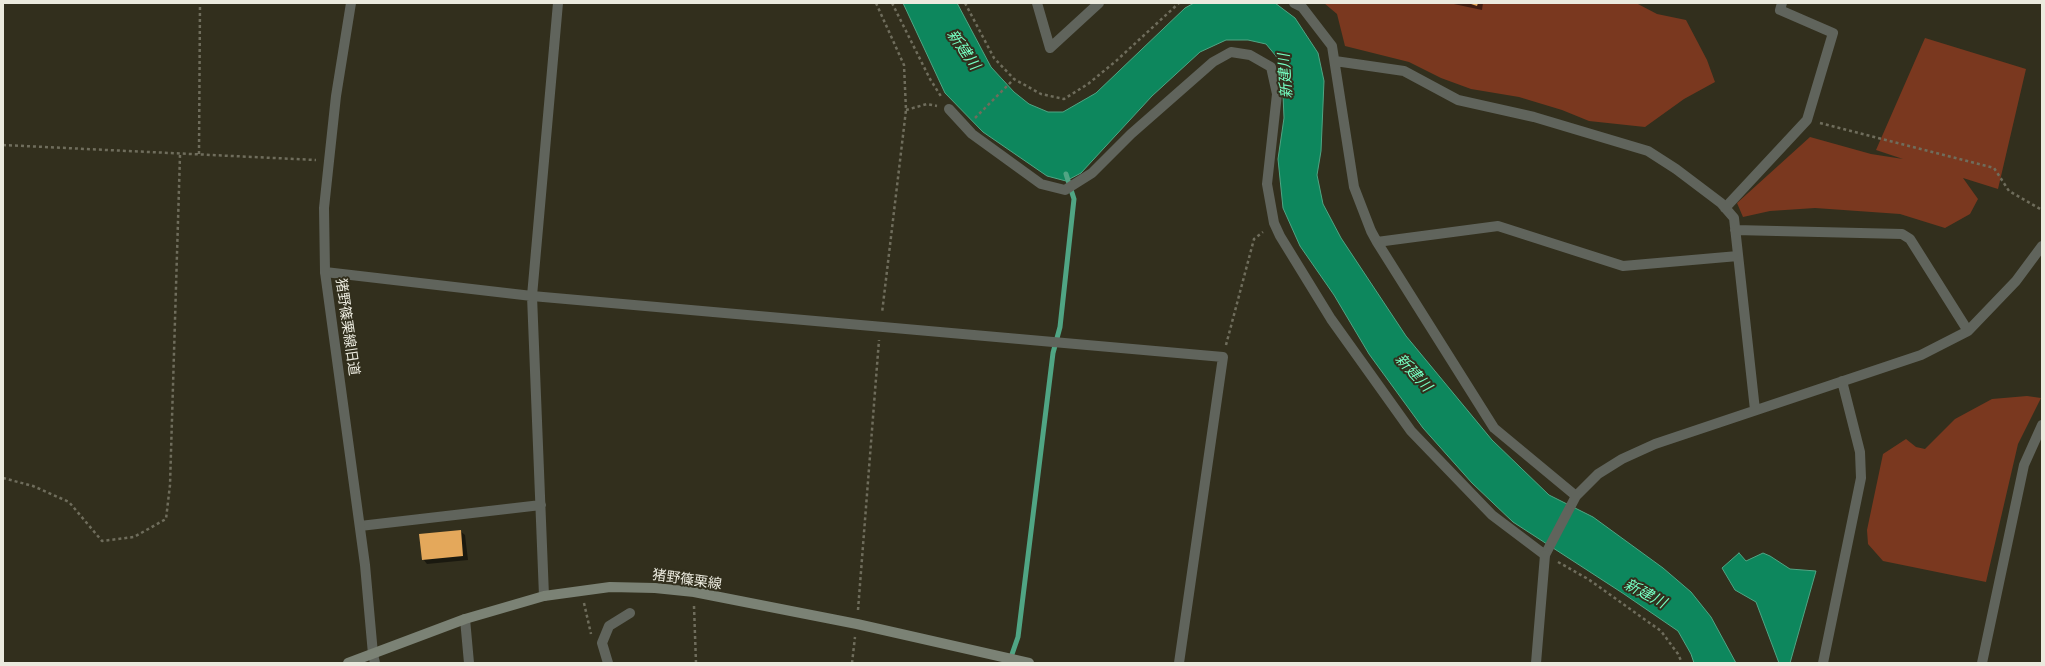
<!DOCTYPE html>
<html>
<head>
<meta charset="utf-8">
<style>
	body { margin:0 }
	#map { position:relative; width:2045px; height:666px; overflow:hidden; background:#322f1d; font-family:"PT Sans",sans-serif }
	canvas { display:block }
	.frame { position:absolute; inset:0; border:4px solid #ebeade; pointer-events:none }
</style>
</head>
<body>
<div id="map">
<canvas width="2045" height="666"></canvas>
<div class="frame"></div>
</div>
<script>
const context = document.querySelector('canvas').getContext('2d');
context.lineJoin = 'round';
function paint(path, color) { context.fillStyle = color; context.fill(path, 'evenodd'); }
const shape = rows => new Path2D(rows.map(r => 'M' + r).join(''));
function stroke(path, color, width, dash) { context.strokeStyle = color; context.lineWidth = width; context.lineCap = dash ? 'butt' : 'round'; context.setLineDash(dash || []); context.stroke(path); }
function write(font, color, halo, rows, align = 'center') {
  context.font = font + ' "PT Sans","Noto Sans JP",sans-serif'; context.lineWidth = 4; context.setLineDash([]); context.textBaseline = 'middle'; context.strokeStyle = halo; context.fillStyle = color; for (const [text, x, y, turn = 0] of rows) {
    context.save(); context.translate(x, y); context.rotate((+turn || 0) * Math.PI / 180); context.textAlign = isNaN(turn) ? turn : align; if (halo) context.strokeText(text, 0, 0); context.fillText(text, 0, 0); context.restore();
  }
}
paint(shape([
	[1324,3,1636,3,1657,14,1686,20,1707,60,1715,82,1684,99,1645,127,1589,121,1562,110,1519,97,1471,89,1441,78,1409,62,1345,46,1337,14],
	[1925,38,2026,69,1998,189,1963,178,1978,199,1970,214,1945,228,1900,214,1815,208,1770,211,1743,217,1737,203,1810,137,1871,154,1903,159,1876,150],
	[2027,396,2041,398,2018,444,1986,582,1883,561,1868,544,1867,530,1883,454,1906,439,1916,447,1925,449,1955,419,1992,399]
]), '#7a381f');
const water = shape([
	[903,3,957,3,991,67,1014,92,1029,104,1048,112,1063,112,1096,93,1185,8,1194,3,1275,3,1295,18,1318,53,1324,81,1321,151,1317,175,1323,204,1341,238,1406,336,1492,440,1549,495,1593,517,1663,568,1691,592,1711,617,1736,663,1694,663,1691,654,1678,631,1624,594,1513,522,1472,483,1423,428,1369,354,1334,295,1300,246,1283,208,1278,159,1284,118,1282,71,1276,56,1266,44,1248,40,1226,40,1200,52,1152,96,1081,173,1066,181,1047,176,983,132,945,93,903,3],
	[1739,553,1746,561,1763,553,1770,556,1790,569,1816,571,1790,663,1779,663,1756,602,1735,590,1722,568,1739,553]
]);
paint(water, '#0d875d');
stroke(water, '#50a584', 1);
paint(shape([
	[1449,3,1483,3,1482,10],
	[460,531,465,535,468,560,427,564,423,559]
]), '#0007');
stroke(shape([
	[1010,660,1018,637,1053,353,1060,327,1074,199,1066,174]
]), '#50a584', 5);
paint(shape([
	[1468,3,1478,3,1477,6],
	[461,530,463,556,422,560,419,534]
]), '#e4a85b');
stroke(shape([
	[876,3,904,65,906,110,882,313],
	[892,3,930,79,942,98],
	[965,3,994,58,1014,79,1041,94,1064,99,1088,84,1116,61,1179,3],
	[906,110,927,104,937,106],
	[975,118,1014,79],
	[1820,123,1994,168,2009,191,2042,210],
	[3,145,316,160],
	[199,154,200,3],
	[1226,345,1254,239,1263,232],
	[3,478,33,486,69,502,102,541,134,537,166,519,170,485,180,155],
	[1558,562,1588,579,1661,631,1678,654,1682,663],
	[584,603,591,634],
	[694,606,696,663],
	[858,610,879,340],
	[852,663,855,637]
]), '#6f6d5c', 2.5, [3, 3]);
stroke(shape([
	[1037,3,1050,48,1099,3],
	[1294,3,1302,7,1332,46,1354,187,1371,231,1377,242,1494,428,1576,496],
	[1335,61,1404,71,1458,100,1534,117,1648,151,1676,169,1721,203,1734,218,1755,410],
	[949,109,972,134,1041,184,1065,190,1092,173,1131,134,1213,62,1231,52,1250,55,1271,67,1277,94,1267,184,1274,223,1280,236,1331,319,1411,431,1492,515,1545,555,1576,496,1598,474,1622,459,1655,444,1921,355,1968,331,2016,281,2042,246],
	[1725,208,1807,120,1833,33,1780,10,1782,3],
	[1735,230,1902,234,1910,239,1968,331],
	[1377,242,1498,226,1623,266,1738,256],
	[325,272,532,296,1223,357,1179,663],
	[360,526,541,505],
	[544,596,532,296,558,3],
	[465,619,469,663],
	[373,654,375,663],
	[608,663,602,643,609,626,630,613],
	[1823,663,1861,478,1860,452,1842,381],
	[1982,663,2024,465,2042,425]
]), '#60645c', 10);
stroke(shape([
	[351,3,336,96,329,161,324,208,325,272,365,565,373,654],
	[1536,663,1545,555]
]), '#60645c', 10);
stroke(shape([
	[348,663,465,619,544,596,610,587,655,588,694,592,857,624,1029,663]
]), '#7b8275', 10);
write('14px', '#ebeade', '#322f1d', [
	["猪野篠栗線旧道",347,327,82],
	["猪野篠栗線",687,580,8]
]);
write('italic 15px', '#75fec2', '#322f1d', [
	["新建川",963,50,55],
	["新建川",1286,76,-94],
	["新建川",1413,373,47],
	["新建川",1645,594,28]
]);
</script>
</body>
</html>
